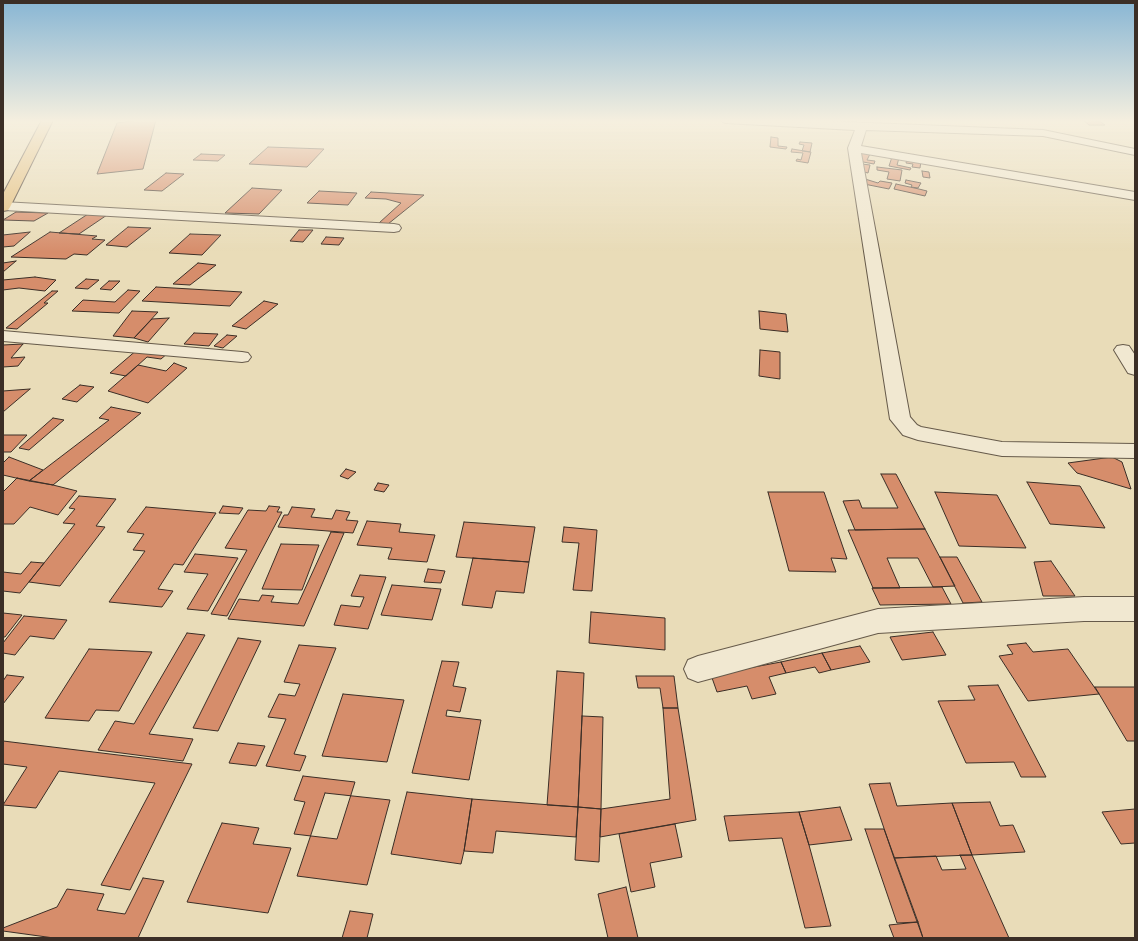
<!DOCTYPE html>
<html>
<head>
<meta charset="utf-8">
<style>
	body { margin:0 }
	#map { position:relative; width:1138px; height:941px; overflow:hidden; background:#e9dcb8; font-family:"IM FELL DW Pica",serif }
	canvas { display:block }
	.frame { position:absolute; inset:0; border:4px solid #3b2e26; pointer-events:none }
</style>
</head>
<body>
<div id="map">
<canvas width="1138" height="941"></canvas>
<div class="frame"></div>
</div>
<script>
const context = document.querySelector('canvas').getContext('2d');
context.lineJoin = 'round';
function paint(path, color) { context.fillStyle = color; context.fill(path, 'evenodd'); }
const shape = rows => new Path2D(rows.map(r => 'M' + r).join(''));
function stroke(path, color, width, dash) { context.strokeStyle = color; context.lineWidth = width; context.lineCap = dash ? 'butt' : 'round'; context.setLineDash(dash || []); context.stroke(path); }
const building = shape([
	[140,120,156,120,143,169,97,174,117,123,140,120],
	[1083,120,1101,122,1105,125,1089,125,1083,120],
	[771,137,778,138,778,146,787,147,786,149,770,147,771,137],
	[800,142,812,143,810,152,802,151,804,145,799,144,800,142],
	[268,147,324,149,307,167,249,164,268,147],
	[792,149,811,152,808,163,796,161,797,159,801,160,803,153,791,152,792,149],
	[861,153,870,154,867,160,875,161,874,164,858,161,861,153],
	[201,154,225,155,218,161,193,160,201,154],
	[892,157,899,158,897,165,911,168,910,170,889,166,892,157],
	[907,159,921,161,920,168,912,167,913,164,906,163,907,159],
	[862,164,870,165,868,173,860,171,862,164],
	[877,167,902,170,900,181,887,179,889,172,877,170,877,167],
	[922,171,929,172,930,178,923,177,922,171],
	[166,173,184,174,162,191,144,190,166,173],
	[865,179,878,183,880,181,892,183,889,189,864,184,865,179],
	[906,180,921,183,918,188,911,187,912,185,905,183,906,180],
	[896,184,919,189,927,191,925,196,894,189,896,184],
	[252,188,282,190,259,214,225,213,252,188],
	[319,191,357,193,348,205,307,203,319,191],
	[371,192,424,195,388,224,379,223,401,203,386,199,365,198,371,192],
	[16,212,48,213,34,221,3,220,16,212],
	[88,214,107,215,79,234,59,233,88,214],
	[128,227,151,228,127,247,106,245,128,227],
	[299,230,313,230,303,242,290,241,299,230],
	[30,232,14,246,3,247,3,235,30,232],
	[50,232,97,236,92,239,105,240,87,255,74,254,66,259,11,257,50,232],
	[190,234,221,235,202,255,169,253,190,234],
	[326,237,344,238,339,245,321,244,326,237],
	[16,261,3,272,3,263,16,261],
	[198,263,216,265,190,285,173,284,198,263],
	[35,277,56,280,45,291,19,288,3,290,3,280,35,277],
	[86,279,99,280,88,289,75,288,86,279],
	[109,281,120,281,111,290,100,289,109,281],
	[156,287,242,292,230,306,142,301,156,287],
	[128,290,140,291,119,313,72,311,83,300,115,302,128,290],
	[52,291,58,291,44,303,48,303,17,329,6,328,52,291],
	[264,301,278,304,246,329,232,326,264,301],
	[132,311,158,312,134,338,113,336,132,311],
	[759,311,786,314,788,332,760,329,759,311],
	[169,318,148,342,134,338,152,319,169,318],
	[194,333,218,334,209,346,184,344,194,333],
	[227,335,237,336,223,348,214,346,227,335],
	[23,344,11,358,25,357,18,366,3,367,3,345,23,344],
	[138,349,168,353,161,359,147,357,126,376,110,373,138,349],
	[760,350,780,352,780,379,759,376,760,350],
	[174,363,187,368,148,403,108,391,138,365,166,371,174,363],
	[80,385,94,387,77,402,62,399,80,385],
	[30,389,3,412,3,391,30,389],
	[111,407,141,413,53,485,29,481,109,420,99,418,111,407],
	[53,418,64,420,29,450,19,448,53,418],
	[3,435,27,435,11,452,3,452,3,435],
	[9,457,43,470,29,481,3,475,3,463,9,457],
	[1112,457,1122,462,1131,489,1077,473,1068,463,1112,457],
	[346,469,356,472,348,479,340,476,346,469],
	[881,474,896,474,925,529,855,530,843,501,859,500,862,508,898,508,881,474],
	[17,478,53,485,77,491,58,515,30,507,14,524,3,524,3,492,17,478],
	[1027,482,1080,486,1105,528,1050,524,1027,482],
	[378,483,389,485,384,492,374,490,378,483],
	[768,492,824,492,847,559,831,558,836,572,789,571,768,492],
	[935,492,997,495,1026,548,959,546,935,492],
	[79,496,116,499,96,526,105,527,60,586,29,582,75,524,63,523,75,509,69,508,79,496],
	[223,506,243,508,239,514,219,513,223,506],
	[269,506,280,507,277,512,282,512,227,616,211,614,247,550,225,548,248,510,266,511,269,506],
	[146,507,216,513,183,565,174,564,158,589,173,591,162,607,109,602,145,551,133,550,144,534,127,532,146,507],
	[292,507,315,509,311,517,332,519,336,510,350,512,346,520,358,521,353,533,278,527,284,515,288,515,292,507],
	[367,521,401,524,399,532,435,535,427,562,388,559,392,548,357,545,367,521],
	[464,522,535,527,529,562,456,557,464,522],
	[564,527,597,530,592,591,573,590,579,543,562,542,564,527],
	[925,529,955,586,933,587,918,558,887,558,900,588,873,588,848,530,925,529],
	[331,532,344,533,304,626,228,619,239,599,259,601,262,595,274,596,271,602,298,604,331,532],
	[281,544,319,545,302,590,262,589,281,544],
	[195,554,238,558,208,611,187,609,208,574,184,572,195,554],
	[940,557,957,557,982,602,963,603,940,557],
	[473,558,529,562,524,593,496,591,492,608,462,605,473,558],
	[1051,561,1075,596,1043,596,1034,562,1051,561],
	[31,562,44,563,20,593,3,591,3,572,21,574,31,562],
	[428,569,445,571,441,583,424,582,428,569],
	[360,575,386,577,368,629,334,625,341,605,360,607,364,597,351,596,360,575],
	[392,585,441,589,432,620,381,615,392,585],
	[942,587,951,604,880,605,872,588,942,587],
	[591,612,665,618,665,650,589,643,591,612],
	[3,613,22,615,5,637,3,637,3,613],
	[24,616,67,620,54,639,30,636,15,655,3,653,3,643,24,616],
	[933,632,946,655,902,660,890,637,933,632],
	[187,633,205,635,149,734,193,739,183,761,98,750,115,721,134,724,187,633],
	[238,638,261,641,218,731,193,728,238,638],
	[1026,643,1033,652,1068,649,1099,694,1028,701,999,656,1013,654,1007,645,1026,643],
	[299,645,336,648,294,754,306,756,300,771,266,766,286,719,268,717,279,694,295,696,300,684,284,682,299,645],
	[860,646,870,662,831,670,822,653,860,646],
	[89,649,152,652,119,711,96,710,89,721,45,718,89,649],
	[822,653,831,670,819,673,815,667,786,673,781,662,822,653],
	[442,661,459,662,453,686,466,688,460,712,447,710,446,716,481,720,469,780,412,773,442,661],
	[781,662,786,673,769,677,776,694,752,699,747,686,717,692,711,675,781,662],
	[557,671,584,673,578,807,547,805,557,671],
	[7,675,24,677,3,704,3,681,7,675],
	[636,676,674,676,678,708,663,708,660,688,638,688,636,676],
	[998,685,1046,777,1021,777,1014,762,966,763,938,701,975,700,968,686,998,685],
	[1095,687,1135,687,1135,741,1127,741,1095,687],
	[343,694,404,700,387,762,322,756,343,694],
	[663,708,678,708,696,820,600,837,601,809,670,799,663,708],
	[582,716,603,717,601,809,578,807,582,716],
	[3,741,192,764,130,890,101,885,155,783,59,771,36,808,3,805,27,767,3,764,3,741],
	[238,743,265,746,256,766,229,763,238,743],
	[303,776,355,782,337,839,294,834,305,802,294,800,303,776],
	[890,783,897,806,952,803,972,855,894,858,869,784,890,783],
	[407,792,472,799,464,851,461,864,391,854,407,792],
	[325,793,390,800,367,885,297,876,325,793],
	[472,799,578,807,576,837,496,831,493,853,464,851,472,799],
	[990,802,1000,826,1013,825,1025,852,972,855,952,803,990,802],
	[578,807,601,809,599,862,575,860,578,807],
	[840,807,852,840,809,845,799,812,840,807],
	[1135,809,1135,843,1121,844,1102,812,1135,809],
	[799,812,809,845,831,926,805,928,782,838,729,841,724,816,799,812],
	[222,823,259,828,253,844,291,848,268,913,187,902,222,823],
	[675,824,682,857,650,863,655,887,631,892,619,834,675,824],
	[865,829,884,829,918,922,897,923,865,829],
	[960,855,972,855,1009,938,923,938,894,858,936,856,942,870,966,869,960,855],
	[143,878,164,881,138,938,54,938,3,931,3,928,57,907,67,889,104,894,97,910,125,914,143,878],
	[626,887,638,938,608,938,598,894,626,887],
	[350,911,373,914,367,938,342,938,350,911],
	[918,922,923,938,894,938,889,925,918,922]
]);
paint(building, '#d68d6b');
stroke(building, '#3b2e26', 1);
const street = shape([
	[720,120,796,120,1043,130,1135,149,1135,155,1043,136,866,130,861,146,1135,192,1135,200,861,153,910,417,917,425,921,427,1002,442,1135,444,1135,458,1002,456,918,440,903,435,890,419,848,148,855,130,725,123,720,120],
	[3,202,394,224,399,225,401,228,399,231,394,232,4,210,3,202],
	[3,331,242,352,248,353,251,357,248,361,242,362,3,341,3,331],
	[1123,345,1129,346,1135,355,1135,375,1128,373,1114,350,1117,346,1123,345],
	[1084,597,1135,597,1135,621,1084,621,878,633,698,682,688,678,684,669,688,660,698,656,878,609,1084,597]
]);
const primary = shape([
	[42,120,53,120,10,207,8,210,3,211,3,194,42,120]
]);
stroke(street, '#665a4a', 2);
stroke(primary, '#3b2e26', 2);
paint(street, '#f1e8d1');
paint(primary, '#e4be7c');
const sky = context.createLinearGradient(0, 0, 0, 252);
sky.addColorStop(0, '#88b6d4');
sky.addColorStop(0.48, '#f5efdf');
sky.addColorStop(1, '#f5efdf00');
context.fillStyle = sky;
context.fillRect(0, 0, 1138, 252);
</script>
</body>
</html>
